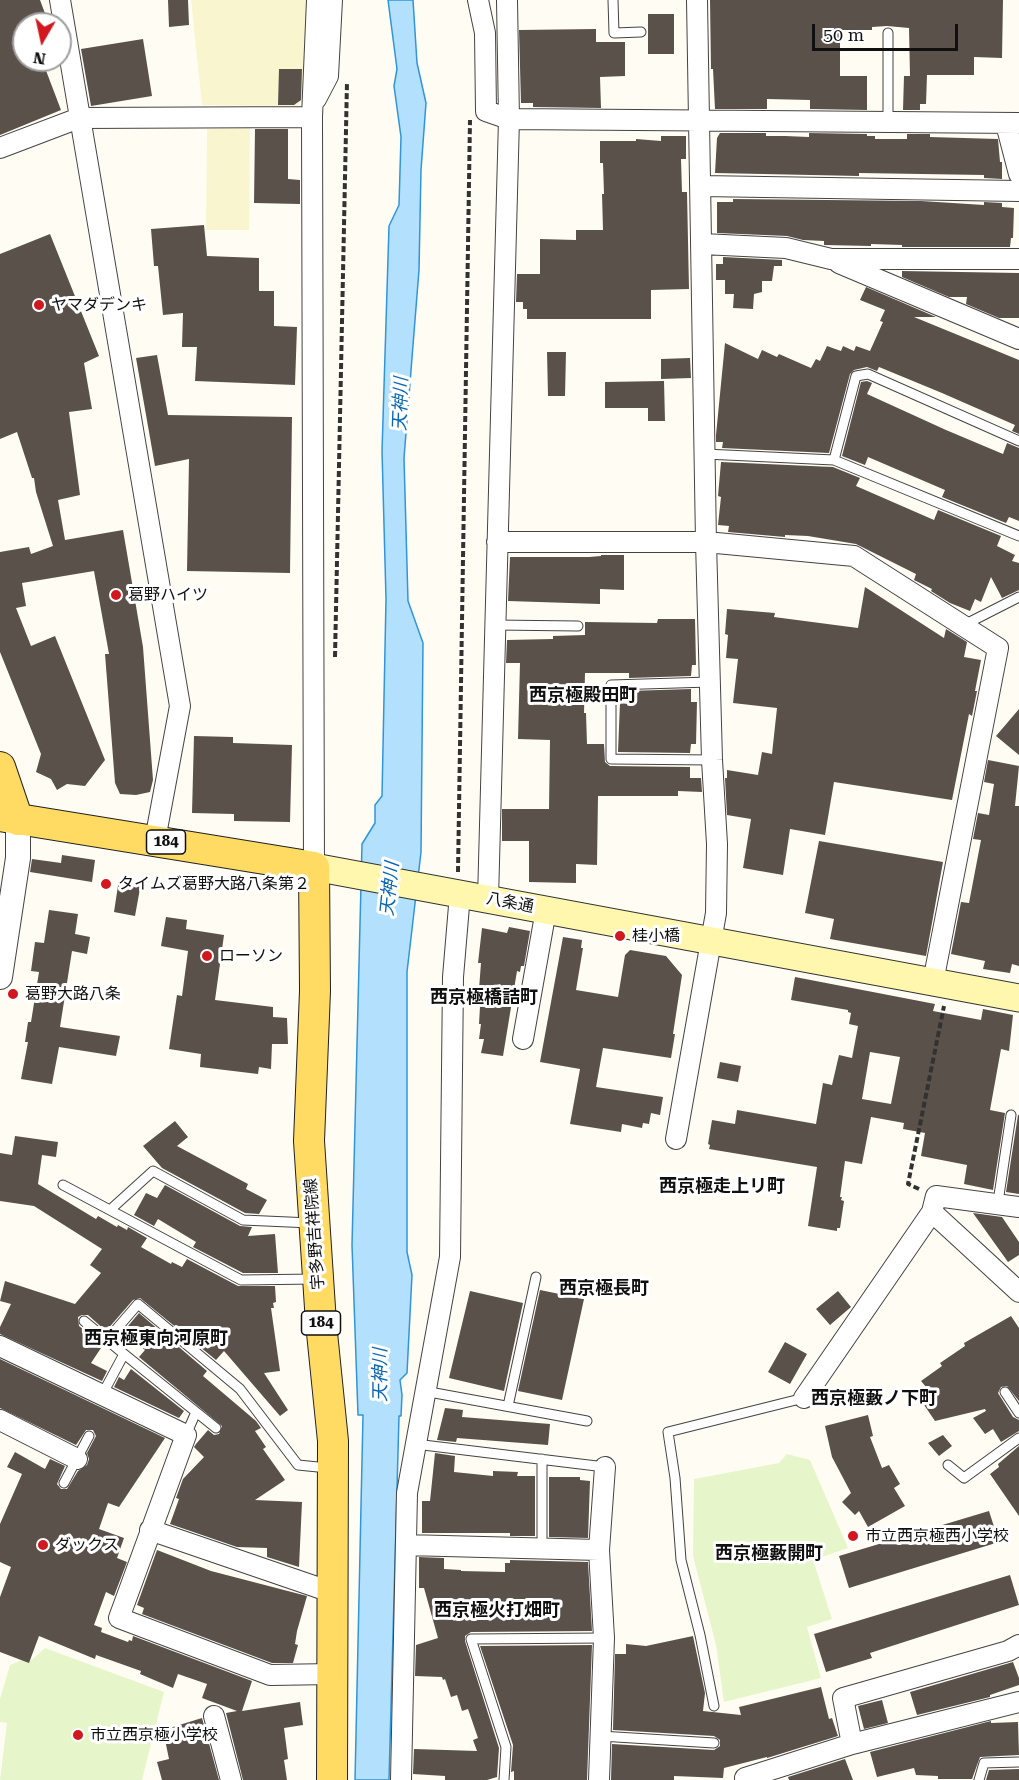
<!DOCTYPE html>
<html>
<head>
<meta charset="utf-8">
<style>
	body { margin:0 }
	#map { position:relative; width:1019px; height:1780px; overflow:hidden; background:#fffdf3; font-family:"Roboto Serif",serif }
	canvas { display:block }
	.north { position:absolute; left:12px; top:12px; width:60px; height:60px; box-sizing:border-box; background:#fff; border:2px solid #9f9f9f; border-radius:50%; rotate:189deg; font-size:16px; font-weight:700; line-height:24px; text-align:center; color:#101010 }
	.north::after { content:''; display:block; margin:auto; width:21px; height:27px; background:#d1181e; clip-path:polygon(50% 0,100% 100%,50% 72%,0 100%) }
	.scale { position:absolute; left:812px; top:24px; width:146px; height:27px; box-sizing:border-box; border:3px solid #101010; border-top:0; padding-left:8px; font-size:18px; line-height:21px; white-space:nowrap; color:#101010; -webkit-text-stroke:4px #fff; paint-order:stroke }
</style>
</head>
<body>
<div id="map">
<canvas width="1019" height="1780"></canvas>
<div class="north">N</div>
<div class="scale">50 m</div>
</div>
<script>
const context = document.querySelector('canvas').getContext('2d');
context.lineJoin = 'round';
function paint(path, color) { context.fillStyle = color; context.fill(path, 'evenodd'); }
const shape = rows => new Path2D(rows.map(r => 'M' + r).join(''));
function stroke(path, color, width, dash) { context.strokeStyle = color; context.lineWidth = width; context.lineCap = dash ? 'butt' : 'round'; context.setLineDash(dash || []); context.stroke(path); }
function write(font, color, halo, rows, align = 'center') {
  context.font = font + ' "Roboto Serif","Noto Sans JP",serif'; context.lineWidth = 6; context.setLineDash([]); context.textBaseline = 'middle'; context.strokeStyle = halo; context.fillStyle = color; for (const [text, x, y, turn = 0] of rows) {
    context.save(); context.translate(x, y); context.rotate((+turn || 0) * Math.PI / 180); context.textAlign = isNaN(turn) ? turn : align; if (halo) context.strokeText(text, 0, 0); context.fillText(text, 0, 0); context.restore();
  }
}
paint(shape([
	[191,0,308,0,305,99,296,106,202,105],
	[250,128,249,230,206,230,207,129]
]), '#f9f6cf');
paint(shape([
	[787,1454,810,1460,848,1548,813,1560,832,1619,807,1627,821,1678,724,1702,716,1645,693,1556,694,1479,779,1463],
	[45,1648,164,1692,142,1780,0,1780,7,1723,0,1722,0,1699,10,1665,22,1660,29,1662]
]), '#e6f5ca');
const water = shape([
	[388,0,413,0,417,63,426,103,421,170,419,270,404,458,408,601,423,643,421,852,407,972,407,1252,412,1275,407,1373,400,1380,402,1395,401,1416,399,1416,389,1780,355,1780,363,1415,358,1415,352,1245,362,844,375,823,375,805,382,796,386,599,382,451,389,226,399,205,401,137,394,86,397,69,388,0]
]);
paint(water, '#b2e0fd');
stroke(water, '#3095dc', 1.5);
paint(shape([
	[0,0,40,0,49,24,24,24,24,60,42,60,61,110,0,135],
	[168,0,188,0,189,25,169,27],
	[710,0,1003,0,1002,58,974,57,974,75,927,75,926,104,920,104,920,110,903,110,904,76,910,76,909,28,887,26,872,27,872,30,840,30,840,76,867,76,867,110,810,109,810,100,767,99,767,109,715,109,713,69,711,69],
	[648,14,674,14,674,54,648,54],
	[596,29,596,42,625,42,625,76,600,77,601,108,533,107,533,103,521,103,519,30],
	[143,39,152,96,91,106,81,49],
	[279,69,302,69,301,100,294,105,278,105],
	[255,129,288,129,288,179,300,180,300,204,254,203],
	[720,133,766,133,766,136,785,136,809,137,809,133,867,134,867,136,875,136,875,139,907,139,907,134,930,134,930,137,998,139,1000,162,1002,162,1002,179,984,178,984,175,859,173,859,176,715,173,717,138],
	[661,136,686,136,686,159,681,159,682,192,687,192,689,289,651,290,651,319,527,319,527,309,523,309,523,302,516,302,517,274,540,274,540,239,576,240,576,230,603,230,602,194,604,194,603,163,600,163,600,141,636,141,636,139,661,141],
	[733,199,921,201,984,205,984,202,1002,203,1002,207,1014,208,1013,238,1011,238,1010,247,902,247,902,245,871,244,871,246,824,245,824,241,803,240,787,236,717,233,717,202,733,202],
	[204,225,207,256,259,258,259,291,274,291,274,326,297,327,295,385,195,381,197,347,182,347,183,313,163,315,158,266,154,266,151,229],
	[50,234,99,356,84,363,92,409,69,412,80,495,58,500,65,540,123,530,143,647,153,780,150,792,136,795,120,794,115,783,105,654,109,654,94,571,22,583,26,606,16,608,31,646,55,636,105,760,85,786,67,784,57,790,51,779,36,772,41,754,0,652,0,552,29,547,31,554,53,546,36,492,34,478,32,478,17,432,0,439,0,254],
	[723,257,782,260,782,266,774,266,772,281,762,281,762,292,754,294,753,309,733,308,734,294,725,294,725,280,716,280,716,264,723,264],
	[902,271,1019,273,1019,318,999,318,966,304,967,297,949,297,902,277],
	[866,287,936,317,914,317,1019,360,1019,434,1012,431,1015,425,942,393,879,367,877,371,867,367,854,370,850,374,829,453,722,448,723,442,716,442,716,435,725,343,758,359,762,350,777,357,779,354,811,368,816,359,820,361,827,346,841,351,843,346,854,351,856,346,870,351,883,322,880,321,885,310,860,300],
	[547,352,566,352,565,396,548,396],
	[157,355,168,415,292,417,290,573,187,571,189,459,155,466,136,358],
	[690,358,691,378,661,379,661,359],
	[664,381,665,421,648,421,648,408,605,408,605,382],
	[867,381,872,383,867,394,946,430,1003,454,1007,443,1019,448,1019,521,1009,517,1006,523,942,497,945,490,868,457,865,465,842,456,861,382],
	[721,462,833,467,860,478,856,486,934,520,938,510,1001,536,997,546,1015,555,1012,561,1019,563,1019,590,1002,598,991,577,981,602,975,599,970,611,950,603,931,591,932,589,914,580,916,574,856,544,808,536,785,535,785,537,728,532,729,526,718,525,721,497,718,496],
	[601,555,624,555,624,590,600,589,600,604,508,601,510,557,589,557,601,556],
	[865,587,944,638,946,629,967,642,964,657,981,660,975,691,977,691,972,716,969,714,952,800,834,782,825,835,790,829,783,875,743,868,751,819,727,815,725,778,727,778,727,770,758,775,762,752,772,754,777,708,733,703,738,659,726,658,728,635,725,634,727,609,775,613,774,617,858,628],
	[658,619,695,619,696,665,692,665,691,676,629,678,629,673,585,673,584,713,586,713,587,744,604,744,605,762,610,766,690,767,690,778,701,778,702,792,678,791,678,796,598,796,597,865,576,864,576,883,529,882,529,841,502,841,502,809,549,809,550,740,518,739,520,663,506,663,507,640,553,639,553,636,585,635,585,622,657,623],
	[691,689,691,702,697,702,696,744,691,744,690,753,618,752,620,703,628,704,628,691],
	[1019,709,1019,755,996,736],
	[194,736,233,737,233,743,292,745,290,822,234,821,234,814,192,813],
	[988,760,1019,766,1015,806,1019,806,1019,966,1012,964,1010,973,983,969,985,961,951,954,961,902,969,903,981,840,973,839,978,813,989,815,994,784,984,782],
	[819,841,943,862,926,956,830,939,834,919,805,913],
	[62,855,95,860,92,882,30,872,32,859,61,863],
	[119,879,141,883,135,916,114,912],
	[49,910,78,914,75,934,90,937,87,954,72,951,60,1027,120,1036,116,1056,59,1047,52,1084,21,1079,28,1042,25,1042,28,1022,31,1022,39,972,31,971,35,942,44,943],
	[166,917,187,920,186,929,224,935,215,1000,273,1007,273,1017,287,1018,288,1044,272,1044,271,1069,259,1067,258,1074,200,1067,201,1054,169,1049,177,995,182,996,188,951,161,946],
	[509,927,530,931,524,966,521,966,520,972,517,971,503,1056,481,1053,484,1039,479,1039,481,1024,479,1024,481,989,479,989,481,963,478,963,482,928,507,933],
	[563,937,582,940,581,948,583,948,576,990,618,997,625,955,630,950,666,956,682,975,673,1034,675,1034,671,1058,603,1048,596,1087,663,1097,660,1115,651,1113,649,1124,643,1123,642,1128,622,1124,621,1132,570,1124,580,1069,540,1062],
	[795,977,935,1004,933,1011,981,1020,983,1009,1013,1015,1009,1051,1001,1049,990,1110,1005,1113,993,1190,964,1184,967,1165,921,1156,925,1133,903,1129,904,1123,871,1117,862,1164,845,1161,840,1197,842,1197,841,1200,844,1201,840,1228,837,1228,837,1231,808,1226,817,1167,709,1149,710,1145,708,1144,712,1120,735,1124,737,1110,816,1124,823,1083,832,1085,839,1055,852,1058,858,1026,849,1024,851,1013,848,1012,848,1010,791,1000],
	[870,1052,900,1057,891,1104,862,1099],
	[720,1062,741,1066,738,1082,717,1078],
	[1018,1115,1019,1115,1019,1194,1006,1192],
	[175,1121,188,1137,177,1146,248,1184,246,1189,267,1200,259,1214,245,1213,162,1168,143,1146],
	[15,1136,58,1142,56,1157,42,1155,38,1184,96,1219,98,1216,117,1227,118,1225,127,1230,128,1227,147,1238,141,1247,171,1264,172,1262,182,1267,187,1259,238,1286,275,1286,276,1302,273,1303,274,1308,271,1308,280,1371,264,1373,288,1410,280,1416,224,1351,216,1360,140,1298,133,1300,106,1331,88,1315,82,1315,78,1317,79,1326,103,1345,91,1363,107,1371,102,1381,0,1334,0,1327,11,1304,0,1301,5,1281,75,1304,101,1273,90,1265,102,1249,34,1206,0,1201,0,1153,12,1155],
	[165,1185,240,1226,252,1227,248,1236,275,1234,278,1273,243,1273,193,1247,196,1242,158,1219,154,1226,134,1215,146,1193,157,1198],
	[973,1213,1002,1217,1019,1242,1019,1255,1008,1262],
	[540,1290,584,1299,562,1400,518,1391],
	[470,1291,523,1303,504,1391,449,1378],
	[838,1291,851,1307,830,1325,816,1309],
	[139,1313,207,1371,203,1376,256,1421,261,1428,255,1431,266,1447,263,1449,285,1480,255,1500,302,1502,299,1567,267,1557,267,1548,237,1547,170,1524,179,1499,176,1498,183,1479,204,1457,194,1447,196,1444,208,1430,214,1435,219,1434,222,1426,139,1357,145,1350,123,1332],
	[1011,1316,1019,1328,1019,1401,1007,1386,1001,1387,998,1393,1013,1417,1019,1420,1019,1431,1001,1442,993,1429,985,1434,973,1418,986,1411,985,1409,935,1421,916,1393,926,1387,921,1381,942,1366,940,1363,965,1346,964,1343],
	[785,1342,807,1354,790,1384,768,1372],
	[0,1359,165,1438,119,1507,108,1503,99,1529,124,1538,117,1558,127,1562,114,1596,106,1592,94,1625,102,1628,101,1632,128,1642,129,1640,132,1641,133,1636,252,1681,242,1711,300,1702,303,1725,284,1728,288,1759,284,1760,287,1780,243,1780,226,1713,237,1711,202,1698,207,1684,178,1674,173,1688,140,1674,141,1671,96,1655,95,1659,39,1636,29,1663,0,1652,0,1597,11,1567,0,1562,0,1524,22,1474,7,1467,15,1452,45,1469,50,1459,65,1466,57,1484,61,1489,67,1489,78,1471,87,1465,89,1459,87,1453,96,1436,93,1430,86,1430,76,1445,0,1408],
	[131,1369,184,1411,179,1418,114,1387,119,1377,124,1380],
	[445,1408,463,1410,462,1417,550,1424,548,1445,457,1438,456,1442,437,1440],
	[868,1415,873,1436,870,1437,882,1468,889,1465,900,1484,894,1488,905,1506,868,1527,859,1511,855,1515,842,1502,851,1493,832,1457,825,1426],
	[943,1435,952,1446,939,1456,928,1443],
	[1019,1446,1019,1516,990,1474,999,1467,998,1464],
	[435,1453,455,1456,454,1472,493,1476,493,1471,518,1472,517,1476,535,1476,535,1536,510,1536,510,1533,422,1533,422,1501,430,1501],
	[549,1477,580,1477,580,1480,590,1481,588,1538,549,1537],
	[989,1511,999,1542,849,1588,839,1556],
	[157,1550,211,1571,307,1596,297,1631,295,1644,298,1645,293,1663,272,1663,142,1614,144,1608,137,1605],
	[419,1557,444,1558,444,1569,461,1570,461,1571,505,1572,505,1563,510,1563,510,1560,588,1562,592,1631,471,1632,465,1636,465,1641,499,1748,497,1777,487,1780,445,1780,445,1776,413,1774,414,1749,477,1751,473,1740,478,1738,468,1709,462,1711,457,1695,451,1697,445,1679,443,1680,442,1677,415,1676,416,1645,438,1638,424,1588,419,1588],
	[1010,1575,1019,1605,870,1653,872,1658,826,1672,814,1634],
	[693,1636,705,1693,703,1711,741,1715,739,1707,821,1687,829,1719,832,1718,838,1736,767,1758,767,1757,724,1768,723,1778,674,1776,674,1780,611,1780,612,1744,714,1750,720,1746,720,1740,714,1736,613,1730,615,1654,626,1654,626,1644,646,1646],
	[592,1645,587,1780,514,1780,514,1771,511,1772,513,1745,480,1646],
	[1013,1662,1019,1678,1019,1685,990,1695,990,1697,917,1715,910,1692],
	[882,1700,888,1723,864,1729,858,1706],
	[202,1718,219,1780,162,1780,157,1762,169,1759,163,1730],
	[991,1721,991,1723,1018,1722,1019,1755,980,1757,972,1779,938,1779,938,1776,916,1775,914,1768,877,1777,870,1752],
	[845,1759,853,1780,789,1780,788,1777],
	[1019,1769,1019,1780,986,1780,989,1770]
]), '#5a514b');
const service = shape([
	[613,0,614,33,641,32],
	[888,33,888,122],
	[705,454,834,460,1019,536],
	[834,460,856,376,868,374,1019,441],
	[495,625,578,626],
	[962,626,1019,597],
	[710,682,611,685,611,759,712,760],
	[63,1185,241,1280,316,1279],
	[998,1202,1011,1115],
	[110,1210,153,1171,243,1220,311,1223],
	[84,1321,124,1354,102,1395],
	[107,1340,138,1304,240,1389,298,1465,328,1468],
	[124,1354,216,1428],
	[424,1391,587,1421],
	[1005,1392,1019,1413],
	[508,1406,536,1277],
	[186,1435,196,1412],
	[415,1444,605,1467],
	[542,1459,542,1548],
	[948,1465,964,1478,1019,1438],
	[64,1483,89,1436],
	[714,1706,700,1635,681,1560,675,1478,668,1432,804,1398],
	[600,1736,714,1743],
	[504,1780,506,1747,471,1639,604,1638],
	[979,1780,984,1763,1019,1762]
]);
const minor = shape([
	[60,0,180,706,155,840],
	[478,0,485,33,486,111,509,119,1019,123],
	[316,99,328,76,332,0],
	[1006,124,1019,174],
	[0,148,79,118,312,117],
	[701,186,1019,191],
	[702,244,786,248,831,259,1019,259],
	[839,263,1019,339],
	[497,542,706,542,854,556,998,648,933,982],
	[314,867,312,117,317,0],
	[488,899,509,119,507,0],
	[523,1039,546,910],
	[676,1139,716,913,717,844,712,760,706,542,697,0],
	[1019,1207,936,1196,932,1212,1019,1292],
	[0,1346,186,1435,119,1618,270,1675,334,1674],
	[804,1398,932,1212],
	[0,1420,77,1459],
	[150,1530,334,1593],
	[406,1545,599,1550],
	[214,1716,231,1780],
	[852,1744,843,1698,1008,1651,1019,1645],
	[401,1780,407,1493,450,1257,453,977,460,894],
	[599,1780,604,1638,599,1550,605,1467],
	[746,1780,745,1778,852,1744,1019,1702]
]);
const tertiary = shape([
	[0,977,18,858,18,820]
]);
const secondary = shape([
	[314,867,1019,998]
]);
const primary = shape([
	[0,767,18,820],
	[0,816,314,867,315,991,309,1141,321,1323,333,1441,332,1780]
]);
stroke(service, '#434343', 11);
stroke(minor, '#434343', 22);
stroke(tertiary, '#434343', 26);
stroke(secondary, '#323232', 29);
stroke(primary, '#212121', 32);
stroke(shape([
	[335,657,347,82],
	[458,872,470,120],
	[919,1189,908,1184,944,1006]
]), '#323232', 4, [6, 3]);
stroke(service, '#fff', 9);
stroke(minor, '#fff', 20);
stroke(tertiary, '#fff', 24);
stroke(secondary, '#fff7ae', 27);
stroke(primary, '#ffdb63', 30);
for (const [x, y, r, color] of [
	[39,305,6,"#d1181e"],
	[116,595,6,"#d1181e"],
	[106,884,6,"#d1181e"],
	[620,936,6,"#d1181e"],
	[207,956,6,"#d1181e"],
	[13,994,6,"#d1181e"],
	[853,1536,6,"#d1181e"],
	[43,1545,6,"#d1181e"],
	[78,1735,6,"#d1181e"]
]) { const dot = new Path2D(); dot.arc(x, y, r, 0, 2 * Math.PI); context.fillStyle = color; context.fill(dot); stroke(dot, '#fff', 2); }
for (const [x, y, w] of [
	[166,842,39],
	[321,1323,39]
]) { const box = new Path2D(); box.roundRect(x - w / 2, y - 12, w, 24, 4.5); context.fillStyle = '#fff'; context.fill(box); stroke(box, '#101010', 1.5); }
write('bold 15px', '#101010', null, [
	["184",166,842],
	["184",321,1323]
]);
write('16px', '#101010', '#fff', [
	["ヤマダデンキ",51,305],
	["葛野ハイツ",128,595],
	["タイムズ葛野大路八条第２",118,884],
	["桂小橋",632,936],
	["ローソン",219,956],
	["葛野大路八条",25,994],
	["市立西京極西小学校",865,1536],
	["ダックス",55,1545],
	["市立西京極小学校",90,1735]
], 'left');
write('16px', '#101010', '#fff', [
	["八条通",510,903,11],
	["宇多野吉祥院線",315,1234,-94]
]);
write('italic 18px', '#0a66b1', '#fff', [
	["天神川",401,404,-88],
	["天神川",390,889,-84],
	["天神川",381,1375,-90]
]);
write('bold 18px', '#101010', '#fff', [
	["西京極殿田町",583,696],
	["西京極橋詰町",484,998],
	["西京極走上リ町",722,1187],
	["西京極長町",604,1289],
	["西京極東向河原町",156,1339],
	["西京極藪ノ下町",874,1399],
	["西京極藪開町",769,1554],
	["西京極火打畑町",497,1611]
]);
</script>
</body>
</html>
